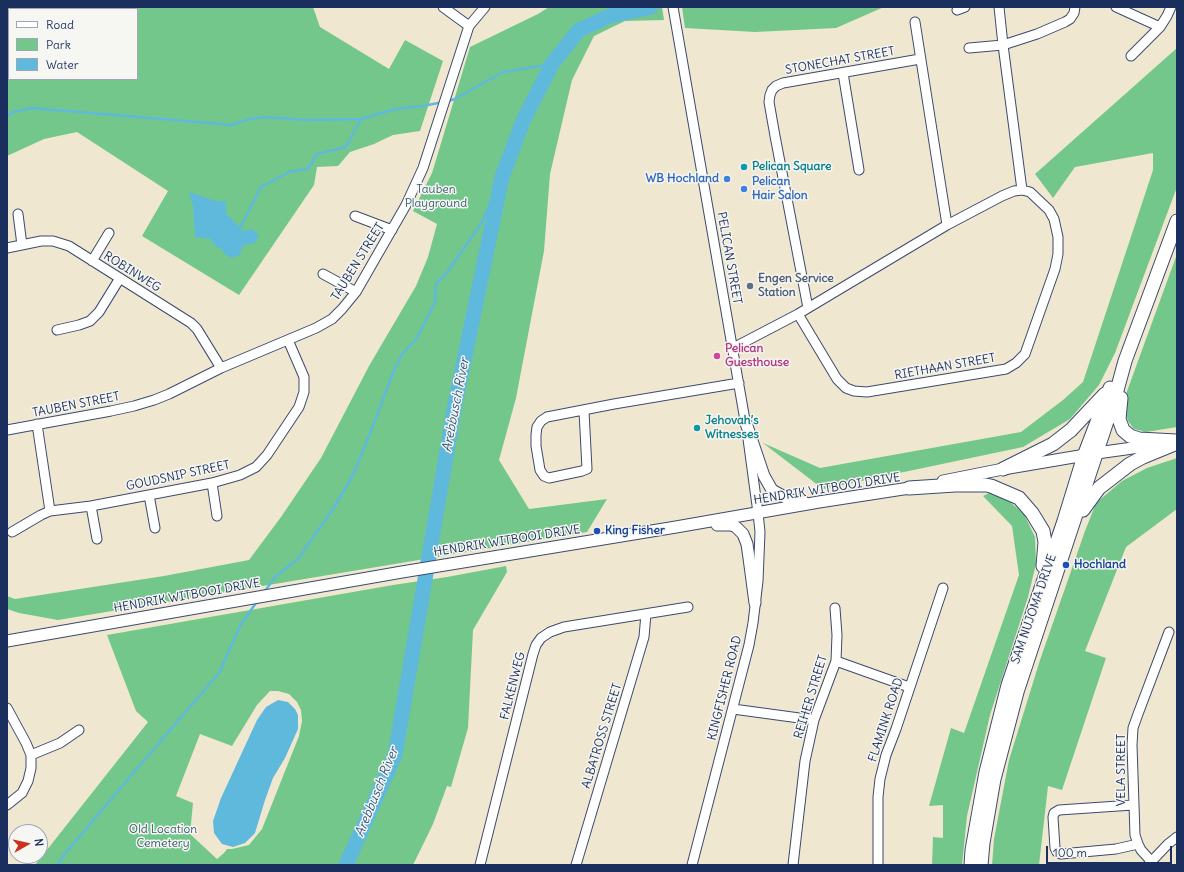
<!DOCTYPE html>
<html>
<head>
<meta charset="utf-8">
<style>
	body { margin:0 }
	#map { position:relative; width:1184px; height:872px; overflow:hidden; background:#f0e7d0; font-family:Delius,sans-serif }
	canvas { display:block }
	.frame { position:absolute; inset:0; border:8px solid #1b2f5e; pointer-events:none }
	.legend { position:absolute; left:8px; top:8px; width:130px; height:72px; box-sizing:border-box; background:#f6f6f2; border:1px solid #9ea6b7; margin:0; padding:5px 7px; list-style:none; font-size:12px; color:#1b2f5e }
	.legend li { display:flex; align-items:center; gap:8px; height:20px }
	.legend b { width:20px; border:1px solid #9ea6b7 }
	.north { position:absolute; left:8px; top:824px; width:40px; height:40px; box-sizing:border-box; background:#f6f6f2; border:1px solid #9ea6b7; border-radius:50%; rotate:82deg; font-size:11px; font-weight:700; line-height:16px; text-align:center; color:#1b2f5e }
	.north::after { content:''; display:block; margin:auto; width:14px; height:18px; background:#c8321e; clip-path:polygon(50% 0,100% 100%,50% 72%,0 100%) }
	.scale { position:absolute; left:1046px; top:846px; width:126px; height:18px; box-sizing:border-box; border:2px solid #1b2f5e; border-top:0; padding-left:5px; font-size:12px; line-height:14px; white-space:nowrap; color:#1b2f5e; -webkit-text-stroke:3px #f6f6f2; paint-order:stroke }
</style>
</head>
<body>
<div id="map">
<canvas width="1184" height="872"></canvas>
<div class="frame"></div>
<ul class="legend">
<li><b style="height:5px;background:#fff"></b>Road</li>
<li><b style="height:11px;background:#74c78a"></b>Park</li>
<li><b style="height:11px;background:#5fb9dc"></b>Water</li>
</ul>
<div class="north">N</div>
<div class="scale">100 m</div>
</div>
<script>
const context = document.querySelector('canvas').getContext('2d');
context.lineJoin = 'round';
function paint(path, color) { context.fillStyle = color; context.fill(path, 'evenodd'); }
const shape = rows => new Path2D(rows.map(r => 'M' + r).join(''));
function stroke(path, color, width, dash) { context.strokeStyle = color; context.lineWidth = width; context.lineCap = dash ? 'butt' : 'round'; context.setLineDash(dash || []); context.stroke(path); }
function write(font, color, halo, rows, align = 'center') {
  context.font = font + ' Delius,sans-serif'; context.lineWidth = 3; context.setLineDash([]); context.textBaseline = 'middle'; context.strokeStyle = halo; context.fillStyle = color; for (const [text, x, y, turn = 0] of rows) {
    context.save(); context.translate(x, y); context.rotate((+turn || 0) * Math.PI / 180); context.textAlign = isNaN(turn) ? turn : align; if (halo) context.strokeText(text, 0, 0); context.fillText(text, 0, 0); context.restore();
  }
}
paint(shape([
	[50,7,313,7,320,27,389,69,405,40,443,61,420,131,393,135,374,144,350,152,338,166,317,167,314,185,239,295,142,236,168,191,77,132,44,139,7,156,7,12,9,12,9,79,137,79,137,9,32,9],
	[549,7,662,7,664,20,625,21,594,36,572,80,550,174,544,251,516,398,499,460,529,509,607,499,587,532,58,620,19,613,7,609,7,596,15,599,164,576,249,560,281,517,321,458,369,366,416,286,428,257,437,224,413,211,432,173,470,47,538,14],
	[682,7,884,7,836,28,755,32,685,28],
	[1177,48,1177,187,1115,353,1099,385,1070,419,1023,447,823,489,763,443,820,468,1021,432,1063,400,1083,382,1153,170,1153,153,1075,167,1053,198,1035,174],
	[1177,254,1177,427,1146,432,1134,429,1128,421,1125,411,1126,394],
	[1177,458,1177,509,1126,547,1085,651,1106,658,1062,790,1048,786,1039,865,992,865,994,839,1009,760,1040,660,1085,531,1096,503,1122,481,1147,468],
	[991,492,1009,501,1024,514,1035,537,1036,564,1028,597,990,715,967,816,962,865,932,865,933,837,943,838,943,805,929,806,951,728,964,733,1019,575,1012,526,983,496],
	[506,566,507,572,473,630,468,728,451,787,447,786,433,824,413,865,35,865,148,722,136,711,107,635,393,585,447,577],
	[270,691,278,691,289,694,297,702,301,710,302,721,299,736,262,829,249,845,232,849,227,849,224,853,217,859,190,834,193,803,176,796,200,734,232,746,257,705]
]), '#74c78a');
paint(shape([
	[189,192,216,201,226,201,226,214,238,225,241,230,245,231,252,229,259,235,255,243,243,245,240,255,231,258,225,254,221,249,214,245,211,239,195,237,193,205],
	[278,700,288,702,295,709,298,715,298,729,285,758,273,778,265,800,255,833,245,843,233,847,222,844,214,833,213,821,221,798,257,720,266,707]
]), '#5fb9dc');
stroke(shape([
	[631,12,633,7],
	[448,101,455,99,503,72,552,64],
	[7,116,13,112,32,108,232,125,249,119,266,117,307,120,361,119,395,109,423,106,443,102],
	[240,228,261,187,289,172,308,169,317,154,346,147,361,119],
	[265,591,276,576,298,559,333,509,353,475,371,431,394,370,403,353,417,338,435,302,436,284,445,275,481,224,502,177],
	[58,865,63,856,106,805,219,673,240,626,258,600]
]), '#5fb9dc', 2.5);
stroke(shape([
	[346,865,395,755,455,404,502,177,523,121,552,64,579,30,610,16,651,7]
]), '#5fb9dc', 15);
const minor = shape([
	[443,7,469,26],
	[673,7,746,426],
	[999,7,1003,45,1022,190],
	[1116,7,1160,27],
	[957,10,965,7],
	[915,22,947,225],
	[969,48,1003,45,1037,34,1065,22,1070,19,1074,13,1075,7],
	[1131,56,1160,27,1167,16,1171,7],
	[843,73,859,170],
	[18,214,22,245],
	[355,216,392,230],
	[7,248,41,241,53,241,69,246,191,323,197,329,221,368],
	[92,261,109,233],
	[323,274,356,292],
	[808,308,775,136,769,102,770,95,772,90,776,86,783,83,920,59],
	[57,330,79,325,90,321,99,312,120,278],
	[733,348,798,314,947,225,1002,196,1014,191,1022,190,1030,192,1049,210,1054,219,1058,237,1058,254,1055,269,1025,354,1016,363,1006,369,867,392,854,391,846,388,837,379,798,314],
	[584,411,587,469,582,471,563,475,549,478,544,476,540,470,536,446,536,435,537,427,541,421,547,417,614,404,739,383],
	[37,424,50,511],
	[7,430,111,411,134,406,154,400,169,394,221,368,316,328,332,319,342,309,356,292,406,205,423,168,469,26,485,7],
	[212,483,217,516],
	[149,495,155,528],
	[91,506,97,539],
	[12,532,41,515,50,511,91,506,212,483,240,475,256,467,267,455,299,407,304,392,304,377,288,340],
	[836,661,909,687],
	[7,708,26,743,31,755,31,768,28,781,22,793,7,805],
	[733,709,814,720],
	[31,755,60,743,79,730],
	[1133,805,1059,810,1054,813,1053,817,1055,848,1057,852,1061,854,1116,849,1138,844],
	[1151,861,1141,850,1138,844,1135,835,1132,745,1133,728,1138,714,1169,632],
	[480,865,533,654,536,645,541,638,550,632,564,627,688,607],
	[576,865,644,637,646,614],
	[692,865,749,645,753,623,758,581,760,532,758,513,748,439],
	[793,865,805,761,814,720,836,661,837,635,835,608],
	[878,865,878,797,880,779,886,755,896,729,943,588],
	[1148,865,1168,844,1177,837]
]);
const major = shape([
	[745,420,764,476,772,490,790,500,804,502],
	[943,481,1003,469,1097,453,1161,444],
	[717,525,731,525,736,527,743,534,747,544,749,558,755,603],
	[7,641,402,572,676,527,819,502,916,487]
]);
const highway = shape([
	[1121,398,1119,419,1123,430,1130,436,1139,439,1176,441],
	[1003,469,1053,444,1071,430,1105,394],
	[909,488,955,485,986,485,991,486,1019,498,1032,513,1043,531,1045,542,1043,566],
	[1083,510,1099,488,1130,464,1143,457,1177,443],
	[971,865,972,850,986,772,1008,685,1064,521,1084,456,1110,388],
	[981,865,983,843,994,779,1017,692,1116,394,1125,361,1177,221]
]);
stroke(minor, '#3b4b6f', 11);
stroke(major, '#3b4b6f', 13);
stroke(highway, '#3b4b6f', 15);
stroke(minor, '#fff', 9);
stroke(major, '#fff', 11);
stroke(highway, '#fff', 13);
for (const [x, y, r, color] of [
	[744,167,4,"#0f9aa8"],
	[727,179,4,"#3f7fe0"],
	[744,189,4,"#3f7fe0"],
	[750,286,4,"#5c6f8a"],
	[717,356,4,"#d1479c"],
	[697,428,4,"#0f9aa8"],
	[597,531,4,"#1a4fb4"],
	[1066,565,4,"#1a4fb4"]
]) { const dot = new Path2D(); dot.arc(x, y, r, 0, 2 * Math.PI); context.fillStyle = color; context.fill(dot); stroke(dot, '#f6f6f2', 1.5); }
write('12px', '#1b2f5e', '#f6f6f2', [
	["STONECHAT STREET",840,61,-10],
	["PELICAN STREET",729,258,80],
	["TAUBEN STREET",358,262,-58],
	["ROBINWEG",132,272,32],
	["RIETHAAN STREET",945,367,-10],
	["TAUBEN STREET",76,405,-11],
	["GOUDSNIP STREET",178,476,-12],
	["HENDRIK WITBOOI DRIVE",827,489,-9],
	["HENDRIK WITBOOI DRIVE",507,541,-9],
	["HENDRIK WITBOOI DRIVE",187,596,-10],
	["SAM NUJOMA DRIVE",1034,609,-71],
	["FALKENWEG",513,686,-76],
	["KINGFISHER ROAD",725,688,-76],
	["REIHER STREET",811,697,-73],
	["FLAMINK ROAD",886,720,-72],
	["ALBATROSS STREET",602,736,-73],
	["VELA STREET",1122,770,-90]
]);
write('bold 12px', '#0d838f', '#f6f6f2', [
	["Pelican Square",752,167],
	["Jehovah’s",705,421],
	["Witnesses",705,435]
], 'left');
write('bold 12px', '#366cbe', '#f6f6f2', [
	["WB Hochland",719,179],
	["Pelican",752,182,"left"],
	["Hair Salon",752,196,"left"]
], 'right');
write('12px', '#365d6b', '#f6f6f2', [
	["Tauben",436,190],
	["Playground",436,204],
	["Old Location",163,830],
	["Cemetery",163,844]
]);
write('bold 12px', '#4e5e75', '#f6f6f2', [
	["Engen Service",758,279],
	["Station",758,293]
], 'left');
write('bold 12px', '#b23c85', '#f6f6f2', [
	["Pelican",725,349],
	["Guesthouse",725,363]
], 'left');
write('bold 12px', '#164399', '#f6f6f2', [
	["King Fisher",605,531],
	["Hochland",1074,565]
], 'left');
write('italic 13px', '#2f5884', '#f6f6f2', [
	["Arebbusch River",456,405,-79],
	["Arebbusch River",377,792,-68]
]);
</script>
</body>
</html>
